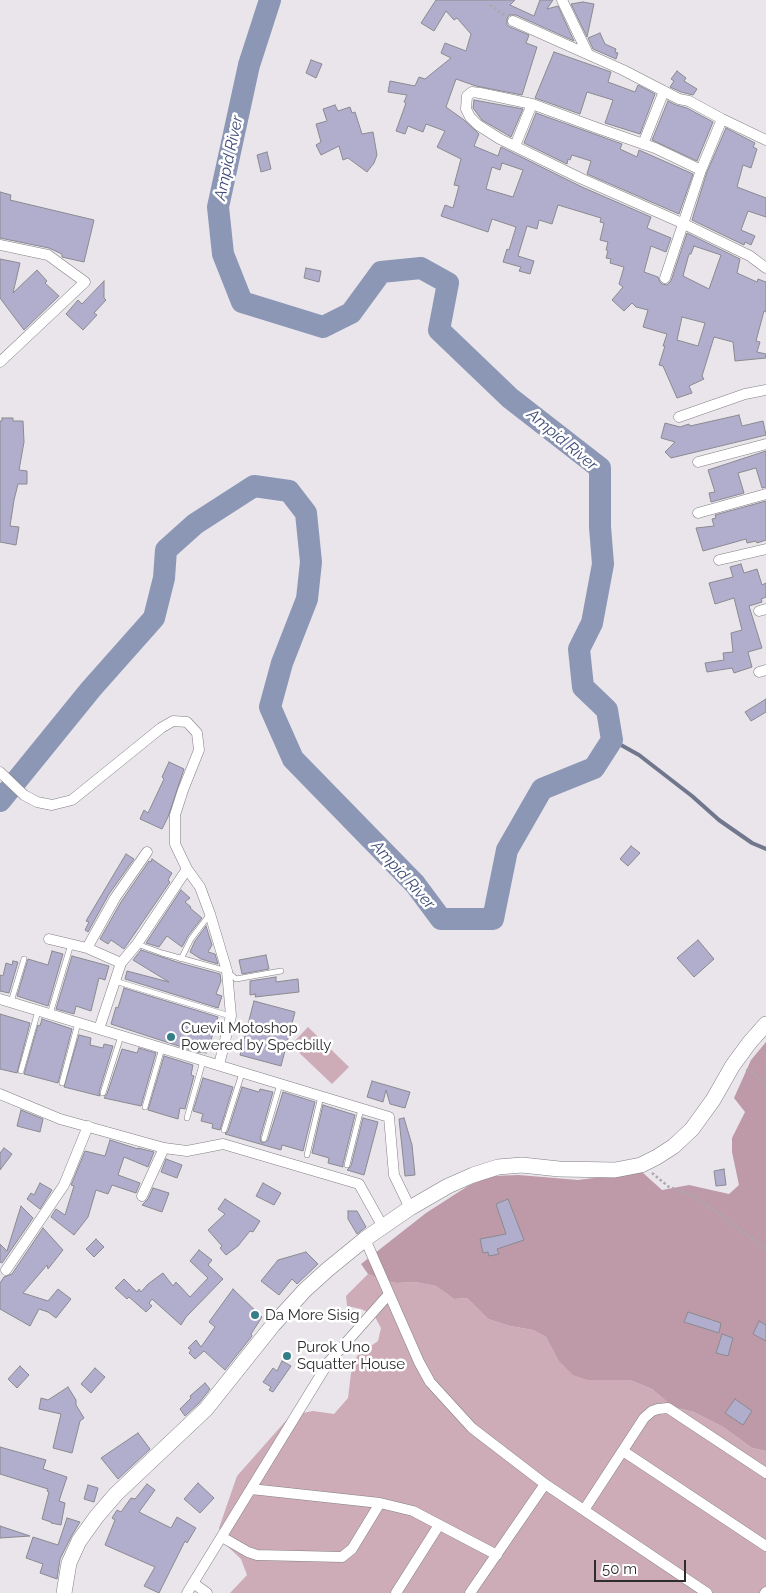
<!DOCTYPE html>
<html>
<head>
<meta charset="utf-8">
<style>
	body { margin:0 }
	#map { position:relative; width:766px; height:1593px; overflow:hidden; background:#e9e5eb; font-family:Raleway,sans-serif }
	canvas { display:block }
	.scale { position:absolute; left:594px; top:1560px; width:92px; height:22px; box-sizing:border-box; border:2px solid #2e2c2f; border-top:0; padding-left:6px; font-size:15px; line-height:18px; white-space:nowrap; color:#2e2c2f; -webkit-text-stroke:4px #fff; paint-order:stroke }
</style>
</head>
<body>
<div id="map">
<canvas width="766" height="1593"></canvas>
<div class="scale">50 m</div>
</div>
<script>
const context = document.querySelector('canvas').getContext('2d');
context.lineJoin = 'round';
function paint(path, color) { context.fillStyle = color; context.fill(path, 'evenodd'); }
const shape = rows => new Path2D(rows.map(r => 'M' + r).join(''));
function stroke(path, color, width, dash) { context.strokeStyle = color; context.lineWidth = width; context.lineCap = dash ? 'butt' : 'round'; context.setLineDash(dash || []); context.stroke(path); }
function write(font, color, halo, rows, align = 'center') {
  context.font = font + ' Raleway,sans-serif'; context.lineWidth = 5; context.setLineDash([]); context.textBaseline = 'middle'; context.strokeStyle = halo; context.fillStyle = color; for (const [text, x, y, turn = 0] of rows) {
    context.save(); context.translate(x, y); context.rotate((+turn || 0) * Math.PI / 180); context.textAlign = isNaN(turn) ? turn : align; if (halo) context.strokeText(text, 0, 0); context.fillText(text, 0, 0); context.restore();
  }
}
paint(shape([
	[308,1027,349,1067,332,1084,291,1045],
	[368,1274,383,1280,396,1283,415,1282,436,1286,454,1299,467,1298,488,1319,510,1326,533,1330,546,1337,558,1360,588,1380,630,1380,652,1389,673,1407,694,1412,723,1427,752,1448,766,1451,766,1593,230,1593,247,1575,241,1559,225,1544,219,1528,237,1476,291,1415,313,1411,334,1414,348,1398,351,1373,357,1356,378,1341,381,1328,374,1315,361,1309,347,1306,346,1296]
]), '#cdacb8');
paint(shape([
	[766,1042,766,1451,752,1448,723,1427,694,1412,673,1407,652,1389,630,1380,588,1380,573,1375,558,1360,546,1337,533,1330,510,1326,488,1319,467,1298,454,1299,436,1286,415,1282,396,1283,383,1280,368,1274,361,1264,426,1213,468,1186,491,1176,519,1175,578,1180,642,1172,662,1190,689,1185,729,1194,739,1185,732,1152,732,1138,745,1112,734,1098,751,1060]
]), '#be9aa8');
stroke(shape([
	[612,740,639,755,692,796,719,820,752,843,766,849]
]), '#70778d', 4);
stroke(shape([
	[0,801,91,689,154,618,164,578,166,550,195,524,254,486,289,491,306,513,311,562,307,599,282,663,270,707,293,759,415,884,441,919,493,919,507,850,542,789,594,768,612,740,607,710,583,687,579,649,592,623,603,564,600,527,600,468,510,398,439,330,448,283,421,268,381,272,351,313,323,327,242,302,223,254,218,207,249,65,270,0]
]), '#8c97b5', 22);
const building = shape([
	[436,0,515,0,510,5,534,16,540,0,553,0,547,9,558,6,574,41,516,15,509,15,507,19,507,25,510,27,529,35,526,43,537,47,522,95,476,86,456,79,446,107,464,120,479,134,474,146,498,156,501,147,582,187,651,217,647,228,671,238,666,252,651,246,644,272,658,277,660,282,662,284,667,285,671,281,687,233,740,259,737,273,757,282,758,279,766,282,766,312,764,311,756,341,760,342,757,352,766,354,766,358,735,361,733,342,714,337,702,376,704,379,689,386,692,393,677,398,663,366,659,365,665,346,663,346,667,334,643,327,648,310,636,307,632,303,624,311,612,300,623,287,619,284,624,267,610,263,611,259,606,258,608,251,606,250,608,242,600,240,604,223,600,222,601,218,558,205,552,224,539,220,537,229,527,226,518,256,534,261,530,274,519,271,521,267,503,262,507,249,509,250,516,227,492,219,488,232,441,216,445,205,453,208,459,186,454,185,461,159,437,147,445,131,426,124,423,132,408,126,405,134,396,131,406,103,404,102,407,95,388,92,390,81,415,86,419,77,425,79,451,58,441,53,445,43,466,51,471,34,457,18,454,20,446,11,434,31,421,23,436,0],
	[502,163,523,170,513,197,486,189,492,167,500,170,502,163],
	[694,246,721,255,709,289,683,276,689,254,691,254,694,246],
	[682,317,705,323,698,346,677,340,682,317],
	[583,2,594,4,587,37,571,4,583,2],
	[600,33,605,44,616,49,615,52,618,53,616,59,593,49,588,38,600,33],
	[554,52,611,72,608,82,635,92,638,85,655,94,640,134,605,123,613,100,587,92,580,114,535,98,554,52],
	[311,60,322,64,316,78,306,73,311,60],
	[677,71,686,78,684,81,697,89,693,95,681,92,670,87,674,81,671,79,677,71],
	[474,100,523,109,511,137,482,120,473,108,474,100],
	[668,101,676,105,687,108,713,122,697,161,652,140,668,101],
	[335,105,338,111,350,107,352,113,355,112,362,134,373,132,377,155,374,163,367,172,348,158,343,160,339,146,321,155,316,145,321,142,316,124,327,121,323,109,335,105],
	[536,113,622,144,620,149,637,157,639,150,693,174,679,214,587,174,591,161,572,155,570,160,568,159,567,164,524,143,536,113],
	[726,128,755,143,753,147,757,149,751,168,743,165,737,187,766,198,766,217,748,211,741,230,755,236,751,245,745,242,744,245,692,220,707,172,726,128],
	[267,152,271,169,261,172,257,155,267,152],
	[0,192,11,195,10,200,94,220,84,262,62,257,62,254,49,248,0,238,0,192],
	[0,259,20,263,13,293,37,270,47,281,45,283,59,296,24,330,0,298,0,259],
	[306,268,321,271,319,282,304,278,306,268],
	[104,281,104,298,106,300,94,313,97,315,83,330,66,314,78,300,82,304,104,281],
	[739,415,742,426,763,421,766,435,671,458,665,452,675,442,661,438,665,423,680,427,689,424,690,426,739,415],
	[2,418,13,418,13,421,23,421,24,442,19,470,27,471,27,484,18,484,14,500,10,526,19,527,16,545,0,542,0,421,2,421,2,418],
	[766,451,766,487,762,488,756,468,738,473,744,493,711,502,709,493,715,492,708,470,766,451],
	[766,501,766,540,757,543,756,541,747,543,746,539,703,551,696,528,714,526,712,519,716,518,715,515,766,501],
	[741,564,744,573,757,569,762,585,766,583,766,597,761,599,762,602,749,606,762,648,748,652,752,667,734,673,732,668,707,672,705,663,724,660,723,653,733,652,731,633,742,630,734,598,715,604,709,583,733,577,730,567,741,564],
	[766,699,766,712,751,721,745,712,766,699],
	[169,762,184,769,168,817,162,829,140,819,144,810,148,813,164,779,162,777,169,762],
	[631,846,640,853,628,866,620,859,631,846],
	[126,854,134,859,109,894,88,932,85,930,89,922,86,921,126,854],
	[152,859,172,873,168,880,170,882,124,949,111,940,108,944,100,939,121,902,149,861,151,862,152,859],
	[181,890,190,898,185,902,191,907,190,908,202,918,188,936,182,947,167,936,159,947,146,943,181,890],
	[206,926,212,945,208,952,215,954,218,964,201,959,190,952,195,941,206,926],
	[698,940,714,959,694,977,677,958,698,940],
	[141,950,180,963,220,974,221,981,216,994,222,996,218,1008,125,979,127,971,169,982,133,960,141,950],
	[52,951,63,954,48,1006,17,996,28,959,48,965,52,951],
	[266,955,269,969,242,974,239,960,266,955],
	[72,956,109,966,105,980,99,978,91,1011,76,1006,74,1014,56,1009,72,956],
	[13,961,18,962,9,993,0,991,0,975,3,976,6,963,12,965,13,961],
	[276,977,276,982,298,979,299,992,255,997,256,994,250,995,250,981,276,977],
	[124,988,218,1017,207,1053,197,1052,111,1024,116,1007,118,1008,124,988],
	[254,1001,295,1012,281,1066,240,1055,254,1001],
	[0,1014,30,1023,17,1073,0,1069,0,1014],
	[42,1019,72,1029,58,1083,24,1074,38,1025,40,1026,42,1019],
	[79,1035,91,1038,90,1045,103,1048,104,1044,113,1046,99,1092,100,1096,64,1087,79,1035],
	[139,1048,156,1053,141,1106,104,1098,107,1094,122,1049,137,1053,139,1048],
	[164,1056,193,1065,191,1075,194,1076,185,1109,180,1108,178,1119,148,1110,164,1056],
	[203,1078,233,1087,220,1130,212,1128,213,1124,201,1121,203,1114,193,1111,203,1078],
	[372,1081,410,1092,405,1108,390,1104,386,1090,383,1102,367,1097,372,1081],
	[242,1087,259,1092,260,1089,273,1092,260,1138,261,1142,263,1143,268,1140,283,1092,315,1102,303,1151,282,1145,281,1150,225,1134,228,1131,242,1087],
	[323,1105,355,1115,343,1164,343,1167,328,1163,329,1158,312,1153,323,1105],
	[21,1110,43,1119,40,1132,17,1126,21,1110],
	[363,1118,378,1122,364,1175,347,1170,351,1166,363,1118],
	[404,1118,412,1145,415,1175,405,1176,399,1119,404,1118],
	[110,1140,138,1149,138,1148,154,1152,148,1167,124,1157,118,1175,140,1183,136,1193,112,1185,108,1194,96,1190,88,1217,74,1235,51,1217,56,1209,65,1215,74,1186,71,1185,85,1151,105,1156,110,1140],
	[4,1148,12,1154,0,1170,0,1153,4,1148],
	[166,1159,182,1165,177,1178,161,1172,166,1159],
	[724,1169,726,1185,716,1186,714,1171,724,1169],
	[40,1183,52,1190,40,1209,27,1199,31,1193,34,1195,40,1183],
	[263,1183,281,1193,274,1205,256,1196,263,1183],
	[153,1188,169,1193,162,1212,142,1205,148,1199,153,1188],
	[225,1199,260,1221,253,1232,250,1231,238,1246,226,1255,220,1248,222,1246,208,1230,225,1214,218,1209,225,1199],
	[508,1199,524,1240,497,1249,499,1254,489,1256,488,1252,483,1253,480,1239,506,1234,496,1204,508,1199],
	[21,1206,33,1218,2,1263,0,1262,0,1244,7,1251,21,1206],
	[348,1211,357,1211,366,1227,357,1234,348,1219,348,1211],
	[43,1228,63,1250,48,1269,47,1265,23,1293,48,1301,58,1289,71,1299,56,1318,48,1312,39,1309,30,1326,0,1309,0,1283,4,1277,12,1274,43,1228],
	[96,1239,104,1247,94,1257,86,1249,96,1239],
	[199,1250,212,1260,208,1265,223,1279,186,1317,181,1325,152,1299,149,1303,152,1306,146,1312,129,1297,127,1299,115,1288,124,1279,137,1292,139,1289,141,1292,148,1284,163,1273,173,1286,176,1282,190,1297,208,1278,190,1261,199,1250],
	[306,1252,318,1264,297,1284,292,1279,279,1295,261,1281,278,1260,306,1252],
	[233,1289,262,1317,251,1334,252,1336,225,1370,204,1351,195,1359,189,1353,191,1350,188,1348,196,1340,201,1347,215,1327,209,1322,233,1289],
	[688,1312,721,1323,719,1333,684,1322,688,1312],
	[759,1321,766,1325,766,1341,753,1334,759,1321],
	[722,1334,733,1338,728,1356,716,1353,722,1334],
	[282,1361,291,1366,273,1392,269,1390,271,1387,263,1382,273,1368,277,1371,282,1361],
	[20,1366,29,1375,17,1388,8,1379,20,1366],
	[95,1368,105,1377,91,1393,81,1384,95,1368],
	[205,1383,210,1389,199,1403,185,1416,180,1409,191,1398,190,1396,205,1383],
	[68,1387,76,1400,76,1405,84,1418,80,1421,72,1453,53,1448,61,1414,39,1409,41,1398,48,1400,68,1387],
	[735,1399,752,1411,743,1425,725,1413,735,1399],
	[138,1433,150,1449,118,1479,101,1458,138,1433],
	[0,1447,46,1460,43,1469,67,1477,59,1501,65,1503,61,1525,51,1523,51,1522,42,1519,49,1492,47,1491,48,1489,0,1474,0,1447],
	[198,1483,214,1498,200,1513,184,1499,198,1483],
	[147,1484,155,1490,139,1512,171,1528,177,1517,196,1528,187,1543,185,1541,159,1593,144,1586,155,1567,105,1545,115,1520,112,1518,117,1510,121,1512,131,1498,135,1499,147,1484],
	[88,1485,98,1488,94,1502,84,1499,88,1485],
	[67,1518,80,1522,71,1537,60,1559,57,1579,40,1573,43,1564,26,1558,33,1537,58,1545,67,1518],
	[0,1526,30,1536,0,1538,0,1526]
]);
paint(building, '#b1adcd');
stroke(building, '#8a8a8f', 1);
const lane = shape([
	[137,944,162,953,227,971,236,979,281,971],
	[181,959,191,939,210,914],
	[115,981,230,1016],
	[11,1002,24,959],
	[50,1014,71,944],
	[21,1071,38,1011],
	[62,1083,78,1023],
	[103,1093,121,1036],
	[145,1107,162,1048],
	[187,1118,203,1061],
	[224,1130,242,1073],
	[264,1139,280,1084],
	[307,1155,321,1096],
	[347,1165,361,1109]
]);
const street = shape([
	[562,0,588,54],
	[513,21,623,70,679,99,689,101,722,119,766,140],
	[643,144,664,91],
	[515,146,532,104],
	[701,170,655,148,600,129,532,104,480,93,472,92,467,96,466,109,470,117,478,125,500,139,580,178,682,223,750,256,766,268],
	[0,245,48,255,85,282,0,362],
	[665,278,701,170,722,119],
	[679,417,745,394,766,390],
	[698,462,766,444],
	[698,513,766,494],
	[719,560,766,549],
	[759,611,766,609],
	[759,672,766,670],
	[0,772,24,795,37,802,52,805,72,800,161,728,173,721,187,722,197,733,199,750,183,790,175,815,175,844,187,869,200,887,210,914,227,971,231,1016,219,1065],
	[49,939,87,948,121,963,99,1029],
	[87,948,115,898,147,852],
	[121,963,137,944,187,869],
	[0,999,389,1117,394,1175,410,1208],
	[0,1094,60,1119,164,1148,187,1151,223,1144,359,1184,383,1227],
	[142,1196,164,1148],
	[365,1239,419,1362,430,1382,472,1428,545,1484,707,1593],
	[6,1270,64,1185,88,1126],
	[623,1451,766,1546],
	[251,1489,380,1503,413,1511,497,1555],
	[584,1510,644,1418,652,1411,658,1409,668,1408,766,1473],
	[222,1537,248,1552,257,1555,342,1557,352,1549,380,1503],
	[193,1583,207,1593],
	[187,1593,328,1363,389,1294],
	[396,1593,439,1525],
	[470,1593,545,1484],
	[765,1593,766,1592]
]);
const secondary = shape([
	[64,1593,69,1563,79,1541,97,1516,116,1494,206,1409,273,1325,305,1290,327,1270,365,1239,410,1208,448,1186,473,1175,498,1167,522,1165,559,1169,615,1170,641,1165,657,1157,674,1146,692,1129,713,1100,733,1065,750,1042,766,1024]
]);
stroke(lane, '#827f84', 6);
stroke(street, '#827f84', 11);
stroke(secondary, '#827f84', 16);
stroke(shape([
	[490,5,506,16],
	[746,1070,752,1072,766,1087],
	[652,1173,669,1187,694,1196,766,1249]
]), '#aba8ad', 2.5, [2.5, 2.5]);
stroke(lane, '#fff', 5);
stroke(street, '#fff', 10);
stroke(secondary, '#fff', 15);
for (const [x, y, r, color] of [
	[171,1037,5,"#367e87"],
	[255,1315,5,"#367e87"],
	[287,1356,5,"#367e87"]
]) { const dot = new Path2D(); dot.arc(x, y, r, 0, 2 * Math.PI); context.fillStyle = color; context.fill(dot); stroke(dot, '#fff', 2); }
write('15px', '#2e2c2f', '#fff', [
	["Cuevil Motoshop",181,1028],
	["Powered by Specbilly",181,1045],
	["Da More Sisig",265,1315],
	["Purok Uno",297,1347],
	["Squatter House",297,1364]
], 'left');
write('italic 16px', '#3f4c79', '#fff', [
	["Ampid River",229,158,-78],
	["Ampid River",562,440,40],
	["Ampid River",403,875,48]
]);
</script>
</body>
</html>
